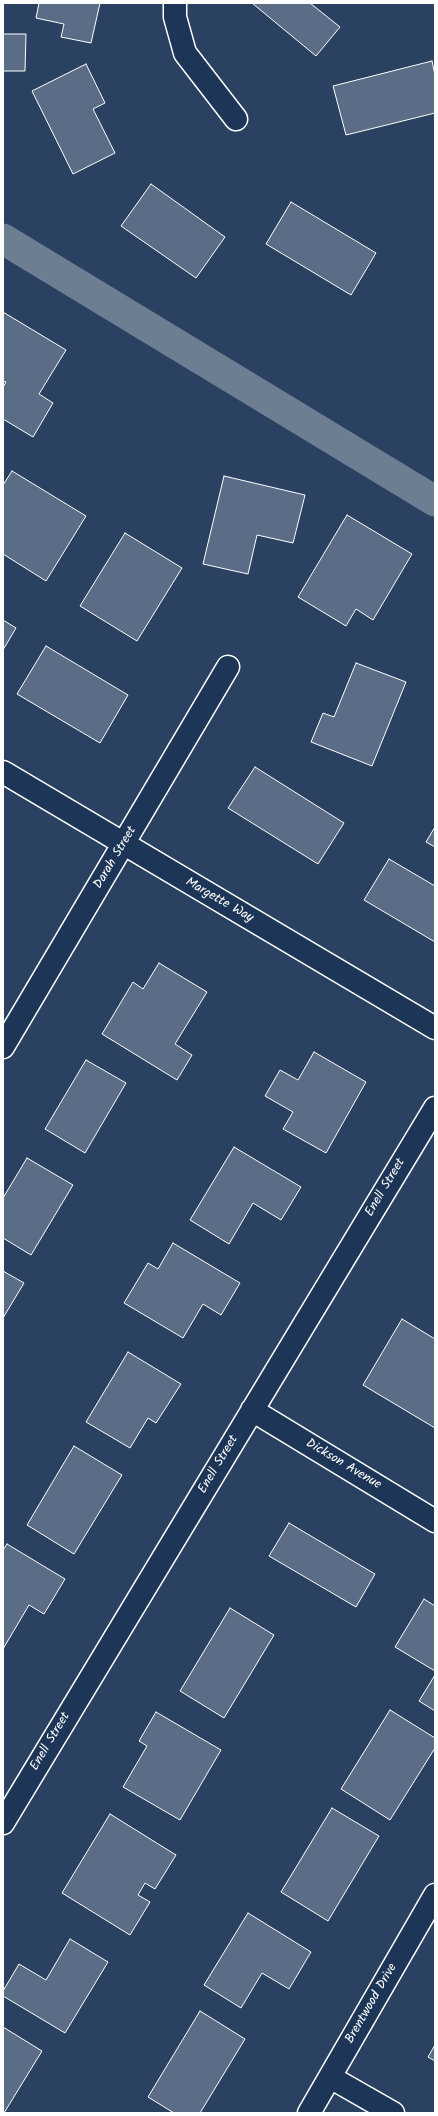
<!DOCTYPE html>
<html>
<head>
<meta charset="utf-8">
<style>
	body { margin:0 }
	#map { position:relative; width:438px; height:2116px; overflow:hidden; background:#2a4161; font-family:Kalam,sans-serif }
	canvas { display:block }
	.frame { position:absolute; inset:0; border:4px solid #fff; pointer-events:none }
</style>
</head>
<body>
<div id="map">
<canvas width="438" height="2116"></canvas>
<div class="frame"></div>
</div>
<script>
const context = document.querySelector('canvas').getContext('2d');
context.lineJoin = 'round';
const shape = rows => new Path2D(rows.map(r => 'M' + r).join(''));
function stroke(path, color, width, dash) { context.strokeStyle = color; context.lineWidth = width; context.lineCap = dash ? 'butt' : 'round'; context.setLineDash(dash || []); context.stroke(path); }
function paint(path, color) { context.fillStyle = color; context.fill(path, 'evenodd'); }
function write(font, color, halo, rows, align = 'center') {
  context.font = font + ' Kalam,sans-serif'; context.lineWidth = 3; context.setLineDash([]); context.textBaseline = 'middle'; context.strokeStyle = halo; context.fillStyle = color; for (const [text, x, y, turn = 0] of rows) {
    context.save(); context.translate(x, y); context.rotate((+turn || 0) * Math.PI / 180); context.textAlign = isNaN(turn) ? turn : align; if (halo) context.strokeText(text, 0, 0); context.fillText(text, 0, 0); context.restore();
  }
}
stroke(shape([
	[3,239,435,501]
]), '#6d7d92', 31);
const building = shape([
	[39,3,100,3,91,43,61,37,64,24,36,18,39,3],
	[252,3,310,3,340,27,316,56,252,3],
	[3,34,26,34,25,71,3,71,3,34],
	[432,61,435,75,435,113,346,135,333,86,432,61],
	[86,64,105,103,93,109,115,153,73,174,32,91,86,64],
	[151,184,225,237,196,278,121,226,151,184],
	[291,202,376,253,351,295,266,244,291,202],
	[3,312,66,350,39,394,53,403,33,437,3,419,3,387,6,382,3,381,3,312],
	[12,471,86,516,46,581,3,554,3,485,12,471],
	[224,476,305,495,293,543,257,535,248,574,203,564,224,476],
	[347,515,412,554,373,620,356,609,346,626,298,597,347,515],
	[125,533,182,568,137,641,80,606,125,533],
	[3,620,16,628,3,650,3,620],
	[46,646,128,695,100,743,17,694,46,646],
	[356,663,406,682,372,766,311,742,323,713,334,717,356,663],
	[255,767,344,823,318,864,228,808,255,767],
	[435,827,435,847,426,842,435,827],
	[389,859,435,886,435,942,364,900,389,859],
	[159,963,207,992,175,1044,192,1055,177,1080,102,1034,133,982,143,989,159,963],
	[314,1052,366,1082,326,1153,283,1129,293,1112,265,1096,280,1070,298,1080,314,1052],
	[86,1060,126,1083,85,1153,45,1129,86,1060],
	[234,1147,301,1187,281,1220,253,1203,229,1244,190,1220,234,1147],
	[27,1158,73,1185,31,1255,3,1238,3,1198,27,1158],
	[173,1243,240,1283,221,1315,203,1304,183,1338,124,1303,148,1263,158,1269,173,1243],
	[3,1271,24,1283,3,1318,3,1271],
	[402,1319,435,1339,435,1428,363,1385,402,1319],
	[128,1352,181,1384,156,1423,148,1418,130,1448,86,1422,128,1352],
	[74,1446,122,1475,74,1554,27,1525,74,1446],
	[289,1523,375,1574,356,1607,269,1556,289,1523],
	[7,1544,65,1579,44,1614,29,1605,3,1649,3,1550,7,1544],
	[424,1599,435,1606,435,1671,395,1647,424,1599],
	[230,1608,274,1635,224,1718,180,1691,230,1608],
	[435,1675,435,1711,419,1701,435,1675],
	[390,1710,435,1738,435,1748,390,1820,341,1789,390,1710],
	[156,1712,221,1750,180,1820,123,1787,147,1746,139,1741,156,1712],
	[332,1808,379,1836,328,1921,281,1892,332,1808],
	[110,1814,176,1855,155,1889,145,1883,138,1895,150,1902,130,1935,62,1893,110,1814],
	[248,1913,311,1952,289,1989,262,1973,241,2008,204,1985,248,1913],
	[70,1939,108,1962,65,2033,3,1996,3,1991,19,1964,46,1980,70,1939],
	[200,2011,245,2039,200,2113,174,2113,148,2097,200,2011],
	[3,2027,42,2051,4,2113,3,2113,3,2027],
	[435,2045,435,2061,428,2057,435,2045]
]);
paint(building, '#5b6c86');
stroke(building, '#fff', 1);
const minor = shape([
	[175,3,175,17,185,53,236,119],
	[3,772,435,1028],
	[3,1047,228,667],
	[252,1410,435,1521],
	[3,1823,435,1108],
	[330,2077,393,2113],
	[309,2113,435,1895]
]);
stroke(minor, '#fff', 25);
stroke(minor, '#1d3557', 22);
write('13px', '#fff', '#1d3557', [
	["Darah Street",116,858,-59],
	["Margette Way",219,901,30],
	["Enell Street",386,1188,-59],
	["Enell Street",219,1465,-59],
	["Dickson Avenue",343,1465,31],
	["Enell Street",51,1742,-59],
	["Brentwood Drive",372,2004,-60]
]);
</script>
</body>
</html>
